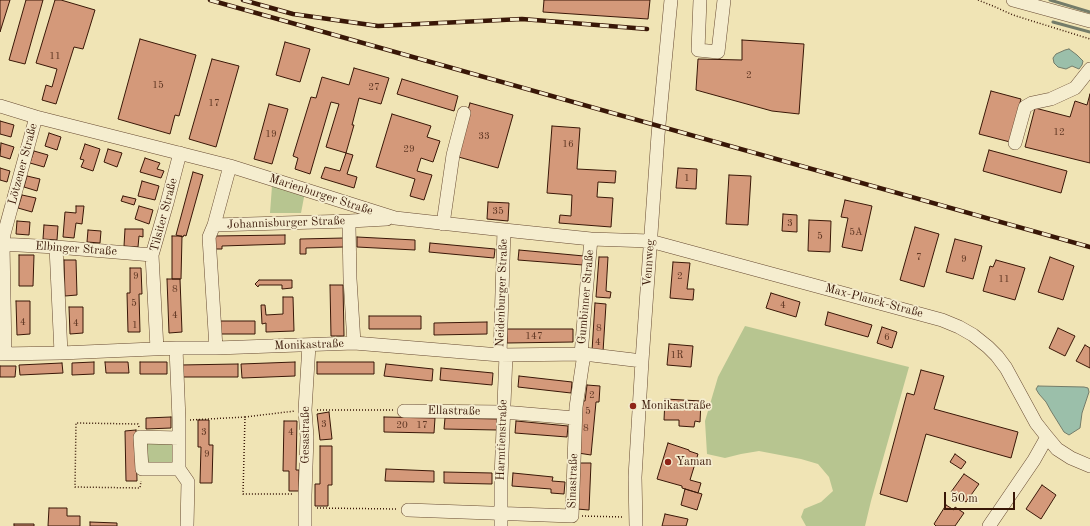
<!DOCTYPE html>
<html>
<head>
<meta charset="utf-8">
<style>
	body { margin:0 }
	#map { position:relative; width:1090px; height:526px; overflow:hidden; background:#f0e4b5; font-family:"Old Standard TT",serif }
	canvas { display:block }
	.scale { position:absolute; left:944px; top:492px; width:71px; height:18px; box-sizing:border-box; border:2px solid #391707; border-top:0; padding-left:5px; font-size:12px; line-height:14px; white-space:nowrap; color:#391707; -webkit-text-stroke:3px #f5edcf; paint-order:stroke }
</style>
</head>
<body>
<div id="map">
<canvas width="1090" height="526"></canvas>
<div class="scale">50 m</div>
</div>
<script>
const context = document.querySelector('canvas').getContext('2d');
context.lineJoin = 'round';
function paint(path, color) { context.fillStyle = color; context.fill(path, 'evenodd'); }
const shape = rows => new Path2D(rows.map(r => 'M' + r).join(''));
function stroke(path, color, width, dash) { context.strokeStyle = color; context.lineWidth = width; context.lineCap = dash ? 'butt' : 'round'; context.setLineDash(dash || []); context.stroke(path); }
function write(font, color, halo, rows, align = 'center') {
  context.font = font + ' "Old Standard TT",serif'; context.lineWidth = 3.5; context.setLineDash([]); context.textBaseline = 'middle'; context.strokeStyle = halo; context.fillStyle = color; for (const [text, x, y, turn = 0] of rows) {
    context.save(); context.translate(x, y); context.rotate((+turn || 0) * Math.PI / 180); context.textAlign = isNaN(turn) ? turn : align; if (halo) context.strokeText(text, 0, 0); context.fillText(text, 0, 0); context.restore();
  }
}
paint(shape([
	[272,186,305,192,301,213,270,213],
	[745,326,909,367,871,501,865,526,806,526,801,517,804,509,821,502,833,491,829,477,818,464,801,459,759,451,741,454,725,458,707,454,705,421,718,377],
	[147,444,175,444,176,463,147,462]
]), '#b7c590');
const water = shape([
	[1069,49,1077,55,1083,61,1082,65,1079,69,1072,66,1066,69,1058,67,1054,63,1053,58,1056,54,1065,50,1069,49],
	[1038,386,1084,387,1088,388,1089,392,1082,413,1080,428,1069,435,1064,432,1051,411,1046,402,1039,394,1036,389,1038,386]
]);
paint(water, '#9bbfaa');
stroke(water, '#747c69', 1);
stroke(shape([
	[1050,0,1090,12],
	[1053,22,1090,32]
]), '#747c69', 3);
const building = shape([
	[0,0,10,0,0,32,0,0],
	[26,0,43,0,25,64,9,60,26,0],
	[55,0,61,0,95,10,83,49,74,47,56,104,42,100,46,85,52,87,57,69,36,63,55,0],
	[544,0,650,0,648,19,543,12,544,0],
	[140,39,196,55,179,116,175,115,170,134,118,119,140,39],
	[742,40,804,44,799,114,772,111,696,90,698,59,742,60,742,40],
	[285,42,310,49,300,82,276,75,285,42],
	[212,59,239,66,216,147,189,139,212,59],
	[354,68,389,78,381,104,359,98,352,125,354,125,346,153,326,147,339,104,331,102,310,174,295,169,298,158,293,156,311,97,316,98,322,77,349,85,354,68],
	[402,79,458,96,454,111,397,94,402,79],
	[991,91,1021,99,1010,142,979,134,991,91],
	[1090,94,1090,163,1025,147,1035,108,1070,117,1075,101,1087,105,1090,94],
	[470,103,513,115,498,168,455,156,470,103],
	[269,104,288,109,272,164,254,159,269,104],
	[392,114,431,126,427,137,440,141,433,162,421,158,417,171,432,175,424,200,410,196,415,179,376,167,392,114],
	[0,121,14,125,11,137,0,134,0,121],
	[552,126,580,128,577,169,616,171,615,183,598,182,597,197,613,198,611,227,559,223,560,215,571,216,572,195,547,193,552,126],
	[49,133,61,137,57,150,45,146,49,133],
	[1,143,14,147,10,159,0,156,1,143],
	[85,144,100,149,93,171,81,167,84,160,80,159,85,144],
	[108,149,122,153,117,167,104,162,108,149],
	[989,150,1067,171,1061,193,983,171,989,150],
	[34,151,48,155,44,167,30,163,34,151],
	[346,153,353,155,347,174,357,177,354,188,321,178,325,167,340,171,346,153],
	[145,158,160,163,157,169,164,171,161,178,140,172,145,158],
	[0,168,10,171,7,182,0,180,0,168],
	[678,168,697,169,696,189,676,188,678,168],
	[193,172,203,175,186,236,184,235,183,237,176,235,193,172],
	[729,175,751,176,748,225,726,224,729,175],
	[27,176,40,179,37,191,24,187,27,176],
	[142,181,159,186,155,200,138,196,142,181],
	[22,195,36,198,32,212,18,208,22,195],
	[123,196,136,199,134,205,121,201,123,196],
	[845,200,872,206,862,251,842,247,848,218,841,217,845,200],
	[488,202,509,203,508,221,487,219,488,202],
	[76,206,84,206,82,224,76,223,74,238,63,237,65,212,76,213,76,206],
	[139,206,153,210,149,224,135,219,139,206],
	[783,214,797,215,797,232,782,231,783,214],
	[809,220,831,221,830,252,808,251,809,220],
	[17,221,30,222,29,235,16,234,17,221],
	[44,225,58,226,57,240,43,239,44,225],
	[915,227,939,234,924,287,900,280,915,227],
	[125,229,143,229,143,237,139,236,138,247,124,246,125,229],
	[88,230,101,231,100,243,87,242,88,230],
	[285,235,285,244,222,246,222,249,215,249,214,236,285,235],
	[172,236,182,236,181,279,172,279,172,236],
	[357,237,415,240,415,250,357,247,357,237],
	[344,238,344,247,306,248,306,254,300,254,300,239,344,238],
	[955,239,982,246,973,279,946,272,955,239],
	[430,243,495,249,494,258,429,252,430,243],
	[519,250,584,256,583,265,518,260,519,250],
	[19,255,34,255,33,286,19,286,19,255],
	[599,257,608,257,606,291,611,292,610,298,596,297,599,257],
	[1050,257,1074,266,1063,300,1038,292,1050,257],
	[64,260,76,260,77,295,65,296,64,260],
	[996,260,1025,268,1015,300,983,291,990,266,993,267,996,260],
	[673,262,690,263,687,289,694,289,693,300,670,298,673,262],
	[130,268,141,268,142,294,139,294,140,332,128,332,127,293,130,293,130,268],
	[167,279,180,279,182,332,169,333,167,279],
	[259,280,292,280,292,288,282,289,282,285,259,285,258,287,255,284,259,280],
	[330,285,343,285,344,336,331,336,330,285],
	[771,293,800,302,796,317,766,308,771,293],
	[283,297,293,297,294,331,266,332,266,323,262,324,261,305,265,305,266,315,283,314,283,297],
	[16,301,30,301,30,334,17,335,16,301],
	[595,303,606,304,603,352,592,351,595,303],
	[69,307,83,307,83,333,70,334,69,307],
	[828,312,872,325,868,337,825,325,828,312],
	[369,316,421,316,421,329,369,329,369,316],
	[218,321,255,321,255,334,218,334,218,321],
	[487,322,487,334,434,335,434,323,487,322],
	[882,327,897,332,892,348,877,343,882,327],
	[1058,328,1075,336,1065,356,1049,348,1058,328],
	[507,329,573,329,573,342,507,343,507,329],
	[669,344,693,346,691,367,667,365,669,344],
	[1085,345,1090,348,1090,368,1076,361,1085,345],
	[94,362,94,374,72,375,72,363,94,362],
	[105,362,128,362,129,373,106,373,105,362],
	[140,362,167,362,167,374,140,374,140,362],
	[295,362,295,376,242,378,241,364,295,362],
	[317,362,374,362,374,374,317,374,317,362],
	[62,363,63,373,20,375,19,365,62,363],
	[238,364,238,377,180,377,180,365,238,364],
	[386,364,433,369,432,381,384,376,386,364],
	[0,366,16,366,15,377,0,377,0,366],
	[441,368,493,373,492,385,440,380,441,368],
	[921,370,944,376,934,409,1018,432,1011,458,926,434,907,502,880,494,907,393,914,395,921,370],
	[519,376,572,382,571,393,518,387,519,376],
	[587,385,600,386,599,402,596,402,591,455,578,453,583,401,585,401,587,385],
	[665,399,701,401,700,422,695,421,694,427,679,426,679,420,664,420,665,399],
	[329,412,332,439,320,440,317,414,329,412],
	[171,417,171,428,146,429,146,418,171,417],
	[384,417,435,418,434,433,384,432,384,417],
	[445,418,498,419,497,430,444,429,445,418],
	[198,420,209,420,209,445,213,445,212,483,200,483,201,447,198,447,198,420],
	[284,421,297,421,296,470,299,470,299,491,289,491,289,471,283,471,284,421],
	[516,421,568,426,567,437,515,433,516,421],
	[136,430,137,481,126,481,125,431,136,430],
	[668,443,689,450,689,451,698,454,690,480,701,483,698,493,682,488,682,486,657,479,668,443],
	[320,446,332,446,332,485,328,485,328,506,315,506,315,484,320,484,320,446],
	[955,454,966,462,961,469,950,462,955,454],
	[578,463,591,463,589,510,577,509,578,463],
	[386,469,434,471,434,482,385,481,386,469],
	[444,472,492,473,492,484,444,483,444,472],
	[513,473,553,477,552,481,565,482,564,494,551,493,551,489,512,486,513,473],
	[964,474,979,484,966,502,951,492,964,474],
	[1042,485,1056,495,1041,519,1026,509,1042,485],
	[685,489,702,494,697,510,681,505,685,489],
	[946,505,954,510,955,507,964,513,955,526,936,526,934,524,946,505],
	[49,508,67,508,67,516,80,516,80,526,48,526,49,508],
	[665,514,688,519,686,526,662,526,665,514],
	[90,522,117,523,117,526,90,526,90,522],
	[14,524,34,524,34,526,14,526,14,524]
]);
paint(building, '#d4997a');
stroke(building, '#391707', 1);
const minor = shape([
	[700,0,698,50,718,52,724,0],
	[1013,0,1090,21],
	[0,106,36,117,230,166,395,218,504,230,591,239,650,241,942,320,959,327,973,335,988,347,997,356,1006,368,1036,423,1047,437,1057,449,1071,458,1090,466],
	[1015,143,1025,107,1032,103,1051,99,1075,88,1090,69],
	[230,166,214,225,350,221,387,219],
	[350,221,349,226,350,279,354,343],
	[443,224,453,155,464,113],
	[214,225,209,237,216,348],
	[0,244,56,247,152,255],
	[56,247,61,353],
	[176,348,179,420,179,469,188,482,187,526],
	[157,349,152,255,167,203,180,153],
	[0,354,61,353,176,348,216,348,354,343,500,355,584,354,642,361],
	[5,354,3,244,4,234,36,117],
	[500,355,504,230],
	[581,355,586,294,591,239],
	[404,411,503,412,575,418],
	[179,438,140,437,142,469,179,469],
	[408,510,572,516,576,407,584,354],
	[305,526,305,495,307,437,305,410,309,345],
	[501,526,501,478,506,355],
	[636,526,635,477,642,361,658,135,671,0],
	[989,526,1034,460,1047,437]
]);
stroke(minor, '#674a32', 14);
stroke(shape([
	[978,0,993,6,1013,15,1090,39],
	[317,410,393,410],
	[245,417,295,411],
	[190,420,245,417,243,494,293,494],
	[139,427,138,424,76,423,75,487,140,488,141,481],
	[317,508,397,509],
	[582,516,624,517]
]), '#391707', 1.5, [1, 2]);
stroke(minor, '#f5edcf', 13);
const rail = shape([
	[210,0,1090,247],
	[243,0,293,14,378,26,522,19,647,29]
]);
stroke(rail, '#391707', 4.5);
stroke(rail, '#f5edcf', 3, [9]);
for (const [x, y, r, color] of [
	[633,406,4,"#8f2418"],
	[668,462,4,"#8f2418"]
]) { const dot = new Path2D(); dot.arc(x, y, r, 0, 2 * Math.PI); context.fillStyle = color; context.fill(dot); stroke(dot, '#f5edcf', 1.5); }
write('10px', '#603824', null, [
	["11",55,56],
	["2",749,75],
	["15",158,85],
	["27",374,87],
	["17",214,103],
	["12",1059,132],
	["19",271,134],
	["33",484,136],
	["16",568,144],
	["29",409,149],
	["1",687,178],
	["35",498,211],
	["3",790,223],
	["5A",856,232],
	["5",820,236],
	["7",919,257],
	["9",964,259],
	["9",136,276],
	["2",680,276],
	["11",1004,279],
	["8",175,289],
	["5",134,303],
	["4",783,305],
	["4",175,315],
	["4",23,322],
	["4",76,323],
	["1",135,325],
	["8",599,328],
	["147",534,336],
	["6",887,337],
	["4",598,342],
	["1R",677,355],
	["2",592,395],
	["5",588,411],
	["3",324,424],
	["20",402,425],
	["17",422,425],
	["8",586,428],
	["3",204,432],
	["4",291,432],
	["9",207,454]
]);
write('12px', '#391707', '#f5edcf', [
	["Lötzener Straße",23,164,-75],
	["Marienburger Straße",321,195,18],
	["Tilsiter Straße",164,215,-75],
	["Johannisburger Straße",286,223,-2],
	["Elbinger Straße",76,249,4],
	["Vennweg",649,263,-86],
	["Neidenburger Straße",502,293,-88],
	["Gumbinner Straße",586,297,-85],
	["Max-Planck-Straße",874,301,15],
	["Monikastraße",309,345,-2],
	["Ellastraße",454,411,1],
	["Gesastraße",306,435,-90],
	["Harmtienstraße",502,440,-88],
	["Sinastraße",573,481,-88]
]);
write('12px', '#391707', '#f5edcf', [
	["Monikastraße",641,406],
	["Yaman",676,462]
], 'left');
</script>
</body>
</html>
